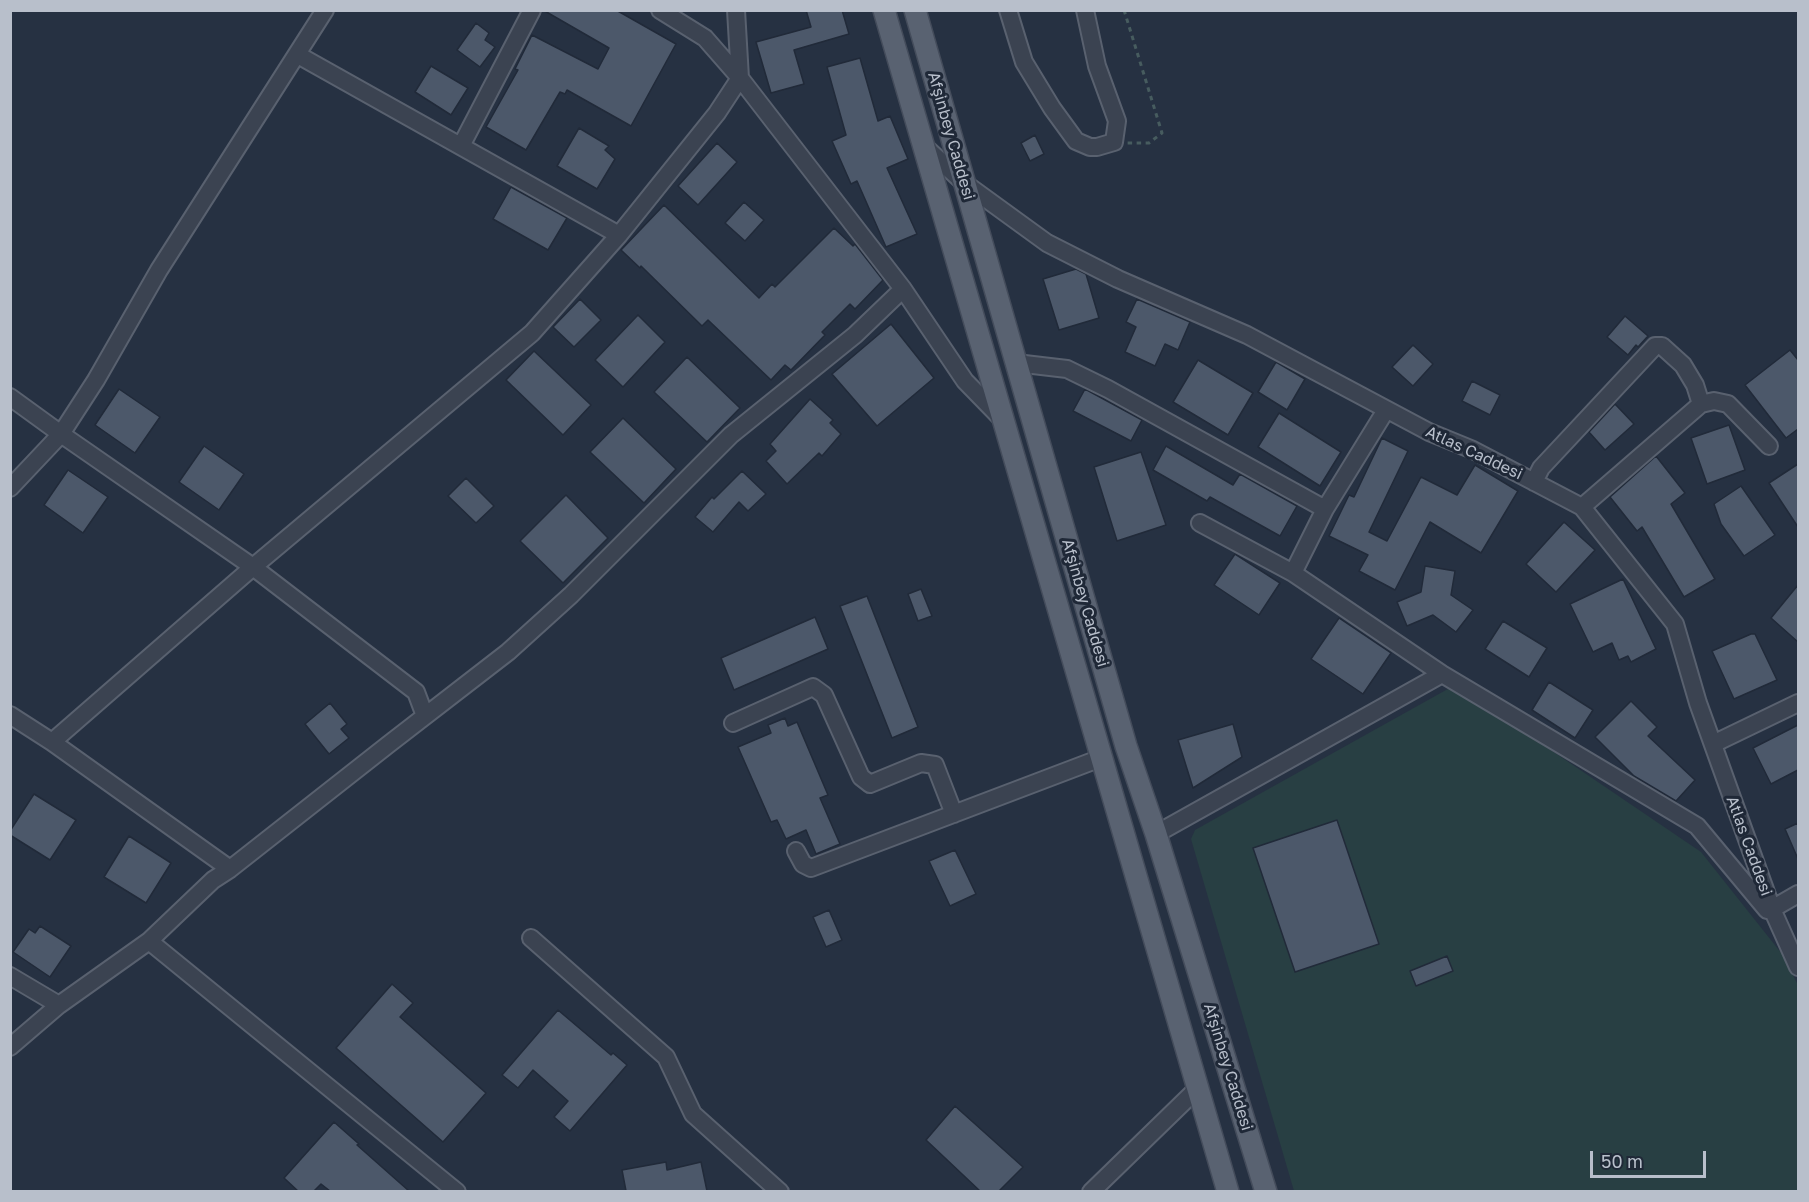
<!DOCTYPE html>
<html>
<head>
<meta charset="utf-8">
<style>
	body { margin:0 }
	#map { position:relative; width:1809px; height:1202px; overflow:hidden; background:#263142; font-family:"Golos Text",sans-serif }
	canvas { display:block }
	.frame { position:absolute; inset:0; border:12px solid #b8bfcb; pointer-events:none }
	.scale { position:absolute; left:1590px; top:1151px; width:116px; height:27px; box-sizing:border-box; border:3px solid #b8bfcb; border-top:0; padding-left:8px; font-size:18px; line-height:21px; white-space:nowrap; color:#b8bfcb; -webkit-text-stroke:4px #1f2837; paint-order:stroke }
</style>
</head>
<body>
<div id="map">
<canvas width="1809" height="1202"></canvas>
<div class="frame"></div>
<div class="scale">50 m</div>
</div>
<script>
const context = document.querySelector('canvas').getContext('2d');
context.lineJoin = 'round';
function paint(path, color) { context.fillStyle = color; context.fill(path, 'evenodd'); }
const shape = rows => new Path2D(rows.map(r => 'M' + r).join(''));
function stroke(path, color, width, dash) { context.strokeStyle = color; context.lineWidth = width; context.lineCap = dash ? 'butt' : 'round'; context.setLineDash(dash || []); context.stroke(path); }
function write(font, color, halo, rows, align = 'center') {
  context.font = font + ' "Golos Text",sans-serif'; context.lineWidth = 6; context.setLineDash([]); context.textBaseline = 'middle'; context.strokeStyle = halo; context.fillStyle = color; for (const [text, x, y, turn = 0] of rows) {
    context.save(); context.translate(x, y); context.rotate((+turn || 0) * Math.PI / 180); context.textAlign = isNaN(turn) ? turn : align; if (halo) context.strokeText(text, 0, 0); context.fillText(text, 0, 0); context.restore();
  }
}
paint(shape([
	[1455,685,1701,852,1782,954,1798,985,1798,1191,1294,1191,1191,839,1195,830]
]), '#283f43');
const building = shape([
	[543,10,616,10,676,44,631,126,567,90,565,94,560,92,526,150,486,127,518,70,515,69,532,35,598,69,609,48,543,10],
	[806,10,842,10,849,34,794,50,804,84,771,93,756,42,811,27,806,10],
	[476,23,489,33,485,40,495,47,480,67,457,50,476,23],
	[860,58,878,121,890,116,908,159,887,168,917,234,886,247,857,181,851,184,832,141,846,135,827,67,860,58],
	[431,66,468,88,451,115,415,92,431,66],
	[579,128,609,146,605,150,615,159,597,189,557,166,579,128],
	[1035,135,1044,154,1030,161,1021,143,1035,135],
	[717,143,737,162,698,205,678,186,717,143],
	[511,187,567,218,548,250,493,219,511,187],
	[744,202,764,220,745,241,725,223,744,202],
	[664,205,759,298,772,284,775,287,834,228,853,246,855,244,883,280,855,309,850,304,822,332,825,335,791,370,785,365,771,380,708,320,702,326,641,266,640,268,621,250,664,205],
	[1076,269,1086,274,1099,318,1059,330,1043,279,1076,269],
	[580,299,601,320,574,347,553,327,580,299],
	[1137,299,1190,322,1178,350,1165,344,1155,366,1125,352,1136,327,1126,322,1137,299],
	[638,315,665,342,623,387,595,360,638,315],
	[1625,316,1648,336,1638,347,1636,345,1628,355,1607,337,1625,316],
	[891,324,934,378,877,426,832,374,891,324],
	[1413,345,1433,364,1413,386,1392,367,1413,345],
	[1790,350,1798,360,1798,429,1786,438,1745,385,1790,350],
	[534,351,591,405,563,435,506,380,534,351],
	[687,357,740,408,707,442,654,392,687,357],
	[1198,360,1253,393,1228,435,1173,402,1198,360],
	[1276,362,1305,379,1287,410,1258,392,1276,362],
	[1472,381,1500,395,1490,415,1462,401,1472,381],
	[119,389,160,417,135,453,95,425,119,389],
	[1085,389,1142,420,1131,441,1073,411,1085,389],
	[810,399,833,420,830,423,841,434,822,456,819,453,787,484,766,461,776,451,770,444,810,399],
	[1615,404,1634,424,1605,450,1589,432,1615,404],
	[1279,413,1341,452,1320,486,1258,447,1279,413],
	[623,418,676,469,644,503,590,452,623,418],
	[1729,425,1745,470,1707,484,1691,438,1729,425],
	[1382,438,1408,451,1369,532,1387,541,1421,477,1457,495,1475,465,1518,491,1481,553,1430,522,1395,590,1359,571,1368,555,1329,536,1349,495,1354,497,1382,438],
	[204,446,244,474,219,510,179,482,204,446],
	[1166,446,1233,485,1240,474,1297,506,1280,536,1210,497,1207,501,1153,470,1166,446],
	[1141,452,1166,525,1117,541,1094,467,1141,452],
	[1656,456,1685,493,1671,504,1715,579,1684,597,1642,527,1637,531,1610,497,1656,456],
	[1798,464,1798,527,1769,483,1798,464],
	[68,470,108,497,83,533,44,505,68,470],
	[742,471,766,494,748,511,739,502,713,532,695,517,712,497,714,499,742,471],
	[466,478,494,506,476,523,448,496,466,478],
	[1741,486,1775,535,1744,556,1721,524,1714,504,1741,486],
	[566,495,608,538,563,583,520,541,566,495],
	[1564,522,1595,550,1556,592,1526,564,1564,522],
	[1235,554,1280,583,1259,615,1214,585,1235,554],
	[1425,566,1455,571,1451,595,1473,610,1456,632,1433,615,1407,626,1397,602,1421,592,1425,566],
	[1623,579,1656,649,1631,662,1628,656,1619,660,1612,643,1593,652,1570,604,1623,579],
	[1798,585,1798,642,1771,618,1798,585],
	[921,589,932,616,918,621,908,594,921,589],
	[867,596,918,727,892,738,840,606,867,596],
	[815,617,828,649,734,690,721,658,815,617],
	[1339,618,1391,653,1363,694,1311,659,1339,618],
	[1503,621,1547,648,1529,677,1485,649,1503,621],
	[1751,634,1755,634,1777,680,1734,699,1712,651,1751,634],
	[1549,682,1593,710,1575,738,1532,710,1549,682],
	[1631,701,1657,727,1648,736,1695,780,1676,801,1634,776,1595,737,1631,701],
	[330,703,347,724,341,729,349,738,329,754,305,724,330,703],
	[785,718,788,726,797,722,828,795,820,798,840,844,816,854,806,830,786,839,777,820,771,822,738,747,771,733,768,725,785,718],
	[1233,724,1242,757,1193,788,1178,740,1233,724],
	[1798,725,1798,770,1771,784,1753,748,1798,725],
	[34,794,76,820,50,860,10,835,10,831,34,794],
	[1337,820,1379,944,1295,972,1253,848,1337,820],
	[1798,823,1798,859,1785,829,1798,823],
	[129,836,171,863,146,903,104,877,129,836],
	[955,850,976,894,950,906,929,861,955,850],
	[829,910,842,940,826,947,813,917,829,910],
	[40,926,71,946,50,977,13,952,29,929,35,933,40,926],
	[1447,956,1453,971,1416,986,1410,971,1447,956],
	[392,984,413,1003,400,1017,486,1093,443,1142,336,1048,392,984],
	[558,1010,611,1055,613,1053,627,1065,570,1131,554,1117,568,1101,533,1070,518,1088,502,1075,558,1010],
	[955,1106,1023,1167,999,1191,980,1191,926,1140,955,1106],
	[334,1122,359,1144,357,1145,409,1191,330,1191,321,1184,314,1191,298,1191,284,1178,334,1122],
	[666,1162,667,1170,701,1162,707,1191,626,1191,622,1170,666,1162]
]);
paint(building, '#4c586a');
stroke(building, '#212a39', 1.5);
const minor = shape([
	[736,10,740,78,903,289],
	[1008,10,1024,62,1052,108,1076,141,1090,147,1097,147,1114,142,1117,121,1097,66,1085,10],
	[298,55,619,235],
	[922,144,963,182,1047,243,1118,279,1247,335,1429,432,1473,450,1582,507,1675,624,1698,703,1772,909,1798,967],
	[461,146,532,10],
	[1016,363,1067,369,1108,389,1325,509],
	[10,397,61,434,253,567,416,692,425,716],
	[1534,482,1541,468,1655,346,1662,346,1683,365,1695,385,1701,404],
	[10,488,61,434,96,380,159,270,325,10],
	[1582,507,1701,404,1714,401,1728,404,1769,446],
	[1200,523,1293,573,1442,674,1697,826,1767,910],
	[1293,573,1325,509,1386,410],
	[10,715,52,742,230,869],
	[733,723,813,687,824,695,861,777,870,784,921,763,935,765,954,814],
	[52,742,253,567,532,333,619,235,717,113,740,78,705,38,660,10],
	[1713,744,1798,703],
	[1156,834,1442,674],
	[796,851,803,864,811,868,1101,758],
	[1772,909,1798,894],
	[531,938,666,1057,693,1114,780,1192],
	[149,941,457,1192],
	[10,976,59,1005],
	[10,1047,59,1005,149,941,213,880,230,869,389,744,508,652,571,595,731,435,855,335,903,289,965,381,1002,419],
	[1091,1192,1198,1088]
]);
const major = shape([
	[884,10,1228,1192],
	[915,10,1126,746,1156,834,1266,1192]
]);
stroke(minor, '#59616f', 20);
stroke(major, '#444c5b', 24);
stroke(shape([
	[1124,10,1162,133,1149,143,1127,143]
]), '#475c5f', 3, [4.5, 4.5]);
stroke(minor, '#3b4351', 16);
stroke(major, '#596271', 21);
write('16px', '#b8bfcb', '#1f2837', [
	["Afşinbey Caddesi",951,136,74],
	["Atlas Caddesi",1474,453,25],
	["Afşinbey Caddesi",1085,603,74],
	["Atlas Caddesi",1749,846,70],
	["Afşinbey Caddesi",1228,1067,73]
]);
</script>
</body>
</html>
